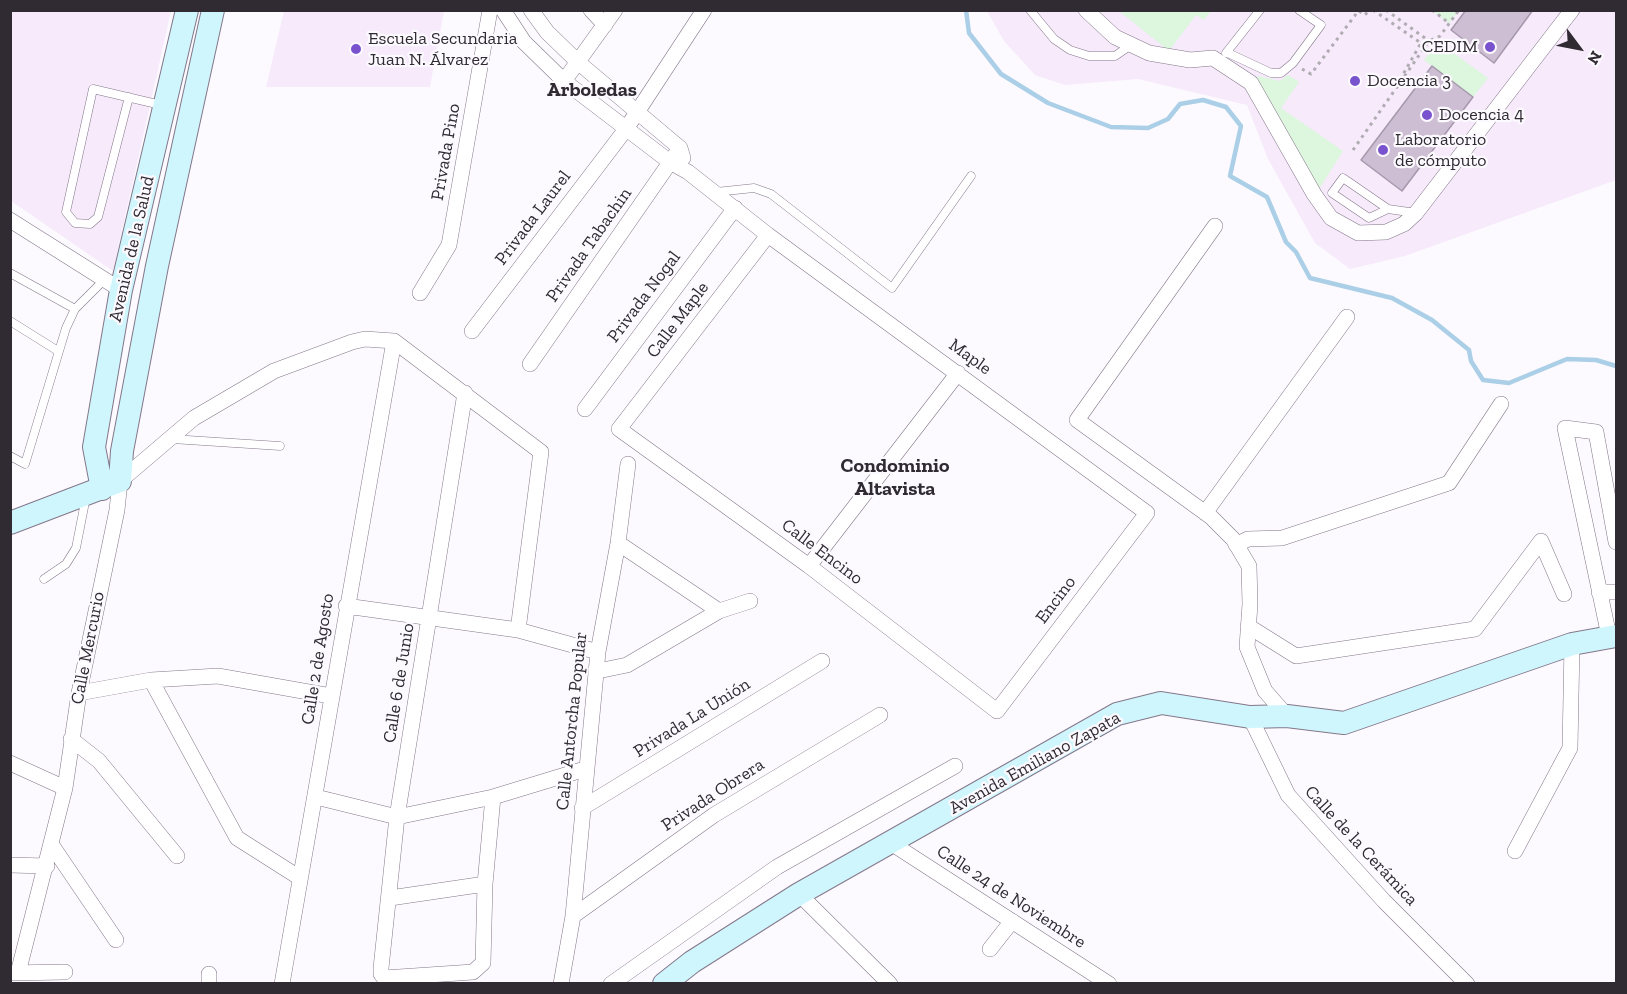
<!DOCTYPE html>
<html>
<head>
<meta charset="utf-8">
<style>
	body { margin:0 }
	#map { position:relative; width:1627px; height:994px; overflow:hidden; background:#fdfaff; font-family:"Zilla Slab",serif }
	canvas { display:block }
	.frame { position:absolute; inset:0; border:12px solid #302a32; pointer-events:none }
	.north { position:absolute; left:1549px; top:18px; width:60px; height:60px; -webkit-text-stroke:4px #fdfaff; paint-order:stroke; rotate:122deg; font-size:16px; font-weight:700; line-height:24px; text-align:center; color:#302a32 }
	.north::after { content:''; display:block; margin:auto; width:21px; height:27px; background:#302a32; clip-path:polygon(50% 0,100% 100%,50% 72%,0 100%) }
</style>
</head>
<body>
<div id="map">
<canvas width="1627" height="994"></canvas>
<div class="frame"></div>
<div class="north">N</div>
</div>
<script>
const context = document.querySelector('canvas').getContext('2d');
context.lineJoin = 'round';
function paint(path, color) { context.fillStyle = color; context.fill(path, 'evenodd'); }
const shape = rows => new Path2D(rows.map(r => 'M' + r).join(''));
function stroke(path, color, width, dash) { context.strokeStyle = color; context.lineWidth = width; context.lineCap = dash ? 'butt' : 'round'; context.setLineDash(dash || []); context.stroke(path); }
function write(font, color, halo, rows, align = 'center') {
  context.font = font + ' "Zilla Slab",serif'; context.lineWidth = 4.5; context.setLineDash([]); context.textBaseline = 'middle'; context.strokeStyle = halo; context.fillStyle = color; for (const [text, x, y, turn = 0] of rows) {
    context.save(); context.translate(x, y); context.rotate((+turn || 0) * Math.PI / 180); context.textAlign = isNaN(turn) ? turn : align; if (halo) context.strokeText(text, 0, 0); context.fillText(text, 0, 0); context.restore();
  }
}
paint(shape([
	[10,11,171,11,113,271,11,201],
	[284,11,444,11,430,87,266,87],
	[987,11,1616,11,1616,180,1405,256,1350,269,1315,243,1268,159,1247,105,1138,79,1065,85,1035,75,1004,41]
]), '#f6eafb');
paint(shape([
	[1119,11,1211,11,1204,20,1196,15,1169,51],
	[1432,11,1459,11,1449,23],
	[1437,41,1488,78,1473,97,1424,60],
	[1288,75,1299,82,1281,108,1343,151,1316,194,1253,83,1258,76,1280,81]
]), '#ddf6de');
stroke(shape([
	[966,10,969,33,1001,74,1048,103,1111,127,1148,128,1168,119,1180,104,1203,100,1226,107,1241,126,1230,176,1267,197,1286,242,1296,252,1310,278,1392,298,1432,320,1469,350,1471,361,1483,380,1509,383,1567,359,1596,360,1616,366]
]), '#aacfe7', 4.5);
const building = shape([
	[1466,10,1533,10,1494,63,1451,30,1466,10],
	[1432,66,1473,97,1402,191,1361,160,1432,66]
]);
paint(building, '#cdbed3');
stroke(building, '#a699ad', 1.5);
const lane = shape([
	[1030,10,1054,39,1070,50,1089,56,1115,56,1131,45],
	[1226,53,1260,10],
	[1228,53,1271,73,1281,73,1293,63,1321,25,1299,10],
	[129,97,98,217,90,224,75,223,66,212,93,89,161,105],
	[716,192,754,188,771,194,892,288,971,176],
	[1388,209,1369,218,1332,193,1343,178,1388,209,1416,213],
	[10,273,75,309],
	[10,321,58,351],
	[172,439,280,446],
	[10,456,25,464,66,328,75,309,104,280],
	[44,579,66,564,76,548,86,497]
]);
const street = shape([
	[503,10,524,42,564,81,670,162,688,172,768,235,1147,513,997,711,809,566,619,429,768,235],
	[531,10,547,32,579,63,680,148,683,158],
	[591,10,605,25],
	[1086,10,1115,37,1149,53,1190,60,1213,58,1251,83,1314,194,1331,218,1358,233,1386,232,1404,224,1416,213,1572,10],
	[564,81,615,10],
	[10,220,121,290],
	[1215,226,1077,420,1211,517,1233,539,1249,566,1250,604,1247,647,1265,691,1287,716],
	[420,293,449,245,490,10],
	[472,331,626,129,704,10],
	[530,364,680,148],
	[465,393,397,817,381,968,381,974,384,978,473,972,483,963,485,884,493,797],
	[585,409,735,208],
	[1205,513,1347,317],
	[618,543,719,611],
	[1236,545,1248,539,1282,538,1449,483,1501,404],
	[809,566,958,373],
	[1599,592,1616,592],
	[346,606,518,630,598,652],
	[1248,626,1296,656,1475,629,1541,541,1564,594],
	[1609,636,1565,428,1596,432,1616,542],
	[598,671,627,665,719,611,750,601],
	[151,680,237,838,300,878],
	[79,693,151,680,218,676,331,696],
	[1250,717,1288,795,1384,901,1467,984],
	[71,739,99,761,177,856],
	[10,763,65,788],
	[316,797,397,817,493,797,585,769],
	[582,808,822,661],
	[891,843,1109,984],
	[51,844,116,940],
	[1515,851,1570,748,1572,644],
	[10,865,47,866],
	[799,894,890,984],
	[390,898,485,884],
	[573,916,714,815,880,715],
	[990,949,1012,921],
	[10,973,65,972],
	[18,973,65,788,79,693,117,510,120,481,194,418,274,371,352,342,365,339,394,341,541,452,518,630],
	[209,974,209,984],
	[282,984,394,341],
	[561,984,573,916,598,652,618,543,628,464],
	[611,984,777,867,955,766]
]);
const secondary = shape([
	[102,489,94,447,121,290,187,10],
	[10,523,120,481,122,451,157,266,213,10],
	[664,984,692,962,799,894,1117,714,1161,703,1250,717,1287,716,1344,723,1572,644,1616,636]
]);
stroke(lane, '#84778a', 9);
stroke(street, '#84778a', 16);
stroke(secondary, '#84778a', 24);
stroke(shape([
	[1373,10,1421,43,1401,78],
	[1386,10,1429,41],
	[1432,10,1449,23],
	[1359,11,1365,15,1369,10],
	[1302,69,1311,74,1359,10],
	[1353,150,1429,41,1440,36,1459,10]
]), '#b0acb2', 3, [3, 4.5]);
stroke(lane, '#fff', 8);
stroke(street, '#fff', 15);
stroke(secondary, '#cff6fd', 22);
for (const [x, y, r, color] of [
	[1490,47,6,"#7953cd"],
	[356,49,6,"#7953cd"],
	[1355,81,6,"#7953cd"],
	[1427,115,6,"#7953cd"],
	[1383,150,6,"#7953cd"]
]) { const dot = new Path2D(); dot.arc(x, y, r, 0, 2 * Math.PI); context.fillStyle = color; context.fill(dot); stroke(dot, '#fdfaff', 2); }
write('18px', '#302a32', '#fdfaff', [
	["Escuela Secundaria",368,39],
	["Juan N. Álvarez",368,60],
	["CEDIM",1478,47,"right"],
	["Docencia 3",1367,81],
	["Docencia 4",1439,115],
	["Laboratorio",1395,140],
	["de cómputo",1395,161]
], 'left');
write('18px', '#302a32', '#fdfaff', [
	["Privada Pino",446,152,-80],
	["Privada Laurel",533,218,-53],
	["Privada Tabachin",589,245,-55],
	["Avenida de la Salud",132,249,-77],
	["Privada Nogal",644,297,-53],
	["Calle Maple",678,320,-53],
	["Maple",970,357,36],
	["Calle Encino",822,552,37],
	["Encino",1056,600,-53],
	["Calle Mercurio",88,648,-79],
	["Calle 2 de Agosto",318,659,-81],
	["Calle 6 de Junio",399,683,-81],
	["Privada La Unión",692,718,-32],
	["Calle Antorcha Popular",572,721,-84],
	["Avenida Emiliano Zapata",1035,763,-29],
	["Privada Obrera",713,795,-33],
	["Calle de la Cerámica",1361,846,47],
	["Calle 24 de Noviembre",1011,897,33]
]);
write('bold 20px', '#302a32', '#fdfaff', [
	["Arboledas",592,90],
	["Condominio",895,466],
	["Altavista",895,489]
]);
</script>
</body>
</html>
